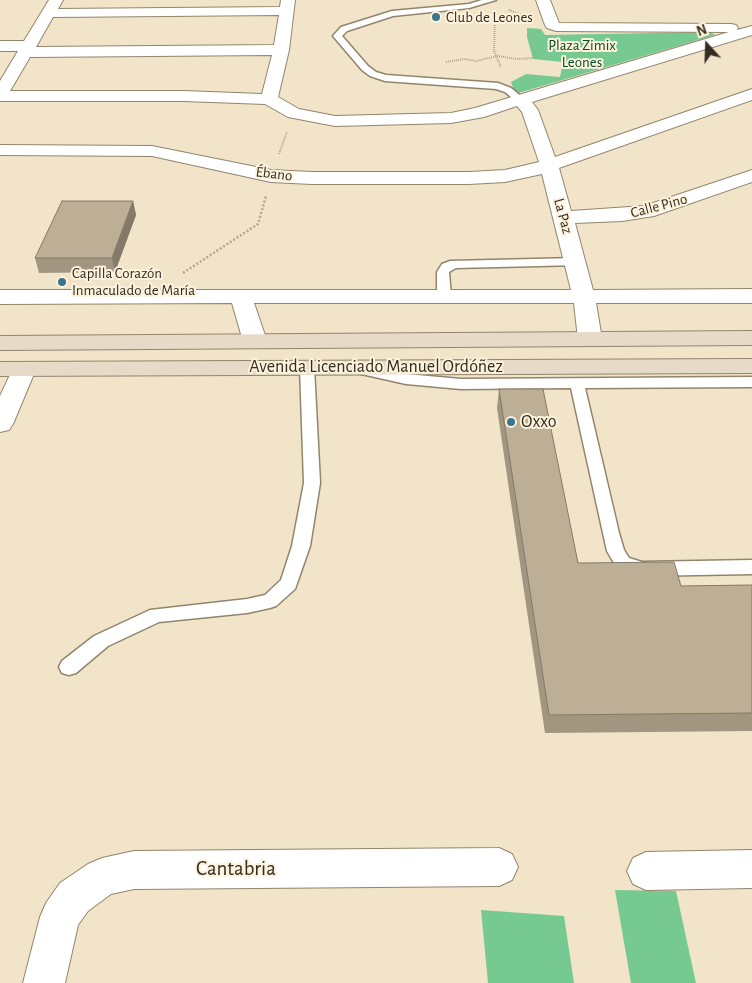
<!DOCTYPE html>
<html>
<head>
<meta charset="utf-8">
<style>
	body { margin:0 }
	#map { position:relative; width:752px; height:983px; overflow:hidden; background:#f2e4c9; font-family:"Alegreya Sans",sans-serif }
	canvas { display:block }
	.north { position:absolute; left:682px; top:20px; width:50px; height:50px; -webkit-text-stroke:4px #fdf2dc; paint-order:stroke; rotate:340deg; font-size:14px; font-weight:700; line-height:20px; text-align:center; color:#322c22 }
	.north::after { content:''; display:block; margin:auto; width:18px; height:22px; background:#322c22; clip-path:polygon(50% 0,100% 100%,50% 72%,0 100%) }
</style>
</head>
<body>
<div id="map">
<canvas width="752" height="983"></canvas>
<div class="north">N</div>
</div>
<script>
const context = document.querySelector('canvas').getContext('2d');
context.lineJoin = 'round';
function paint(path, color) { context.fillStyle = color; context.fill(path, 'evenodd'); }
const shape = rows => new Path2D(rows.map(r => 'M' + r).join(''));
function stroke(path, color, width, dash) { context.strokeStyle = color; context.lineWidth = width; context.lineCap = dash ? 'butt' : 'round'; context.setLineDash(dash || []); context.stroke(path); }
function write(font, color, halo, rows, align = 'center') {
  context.font = font + ' "Alegreya Sans",sans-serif'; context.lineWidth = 4; context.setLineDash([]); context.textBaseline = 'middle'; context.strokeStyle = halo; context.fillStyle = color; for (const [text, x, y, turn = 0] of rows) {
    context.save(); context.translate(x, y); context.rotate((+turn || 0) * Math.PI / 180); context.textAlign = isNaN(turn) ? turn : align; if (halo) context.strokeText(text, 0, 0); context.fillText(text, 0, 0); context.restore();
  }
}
paint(shape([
	[527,28,541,29,545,35,711,32,715,35,515,94,511,82,526,74,560,77,563,62,533,59,527,37],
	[615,890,676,891,696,983,631,983],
	[481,910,564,916,574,983,488,983]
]), '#77c992');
const service = shape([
	[482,0,496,0,469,8,393,16,347,31,342,36,368,66,376,72,386,75,498,83,511,88,523,98,523,102,517,102,505,92,496,89,385,81,370,76,362,70,333,36,341,27,392,11,469,4,482,0],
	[576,258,582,262,580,265,456,268,449,272,451,296,444,300,437,296,437,272,442,264,450,261,576,258],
	[307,363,312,364,314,367,320,483,310,546,295,589,276,606,270,608,247,613,159,622,108,646,76,673,69,675,62,673,59,667,62,661,94,636,150,610,247,599,265,595,281,580,292,546,304,483,300,367,302,364,307,363],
	[362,366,406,374,461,379,752,377,752,387,585,388,619,533,624,550,629,558,642,562,752,560,752,574,642,576,624,572,617,568,607,551,603,533,571,388,461,389,406,384,357,373,355,370,357,367,362,366]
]);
const minor = shape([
	[49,0,63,0,58,9,280,7,281,0,295,0,289,50,278,97,299,109,335,116,451,113,475,108,729,32,556,31,547,28,545,25,536,0,550,0,559,23,731,24,736,25,738,28,737,30,752,26,752,35,532,102,538,110,555,157,752,89,752,100,559,168,571,211,644,206,752,170,752,182,654,216,622,221,575,223,593,290,752,289,752,303,596,303,602,339,598,344,590,346,582,344,578,339,574,303,254,303,267,341,263,346,255,348,247,346,243,341,232,303,0,304,0,290,571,290,542,174,505,182,469,184,312,184,271,182,152,156,0,155,0,145,152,146,271,170,312,172,469,172,505,170,539,162,522,112,517,106,484,117,451,123,335,126,288,117,265,104,184,101,0,101,0,81,18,51,0,51,0,41,24,41,49,0],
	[279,15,274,45,36,47,53,17,279,15],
	[272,55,262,94,184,91,10,91,30,57,272,55],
	[24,362,33,364,36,369,13,424,9,430,0,432,0,396,15,364,24,362],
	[499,848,512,854,518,867,512,880,499,886,134,889,111,894,88,911,78,925,65,983,23,983,40,917,46,903,60,883,88,864,102,858,134,851,499,848],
	[752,850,752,888,646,890,633,884,627,871,633,858,646,852,752,850]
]);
const secondary = shape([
	[752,331,752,345,0,350,0,336,752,331],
	[752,359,752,373,0,376,0,362,752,359]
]);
stroke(service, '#92856c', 3);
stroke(minor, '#92856c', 2);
stroke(secondary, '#92856c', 2);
stroke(shape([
	[509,10,524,16],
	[495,17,494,51,501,67],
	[446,62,465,59,476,61,498,56,516,59,535,58,533,35],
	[279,154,287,132]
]), '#b2a791', 2, [1, 1]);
stroke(shape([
	[183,273,258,224,266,196]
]), '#b2a791', 2.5, [2, 2]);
paint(service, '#fff');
paint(minor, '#fff');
paint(secondary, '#e7dbc7');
paint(shape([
	[133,201,136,215,115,272,39,273,35,258],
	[499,389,578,563,681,586,752,585,752,731,545,733,497,408]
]), '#a39680');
paint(shape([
	[133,201,136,215,115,272,112,258]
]), '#847a68');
const building = shape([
	[62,201,133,201,112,258,35,258,62,201],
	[499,389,543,389,578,563,674,562,681,586,752,585,752,713,549,715,499,389]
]);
paint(building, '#bdaf95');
stroke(building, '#847a68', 1);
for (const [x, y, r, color] of [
	[436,17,5,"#39768d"],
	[62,282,5,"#39768d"],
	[511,422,5,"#39768d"]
]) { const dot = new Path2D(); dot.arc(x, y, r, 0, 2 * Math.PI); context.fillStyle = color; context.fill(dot); stroke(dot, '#fdf2dc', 2); }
write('15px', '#322c22', '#fdf2dc', [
	["Club de Leones",446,17],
	["Capilla Corazón",72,273],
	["Inmaculado de María",72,290]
], 'left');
write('15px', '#054825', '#fdf2dc', [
	["Plaza Zimix",582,45],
	["Leones",582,62]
]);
write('15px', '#322c22', '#fdf2dc', [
	["Ébano",274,174,7],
	["Calle Pino",659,206,-15],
	["La Paz",563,216,75]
]);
write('18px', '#322c22', '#fdf2dc', [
	["Avenida Licenciado Manuel Ordóñez",376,367]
]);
write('18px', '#322c22', '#fdf2dc', [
	["Oxxo",521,422]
], 'left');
write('21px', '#322c22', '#fdf2dc', [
	["Cantabria",236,869]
]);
</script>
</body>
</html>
